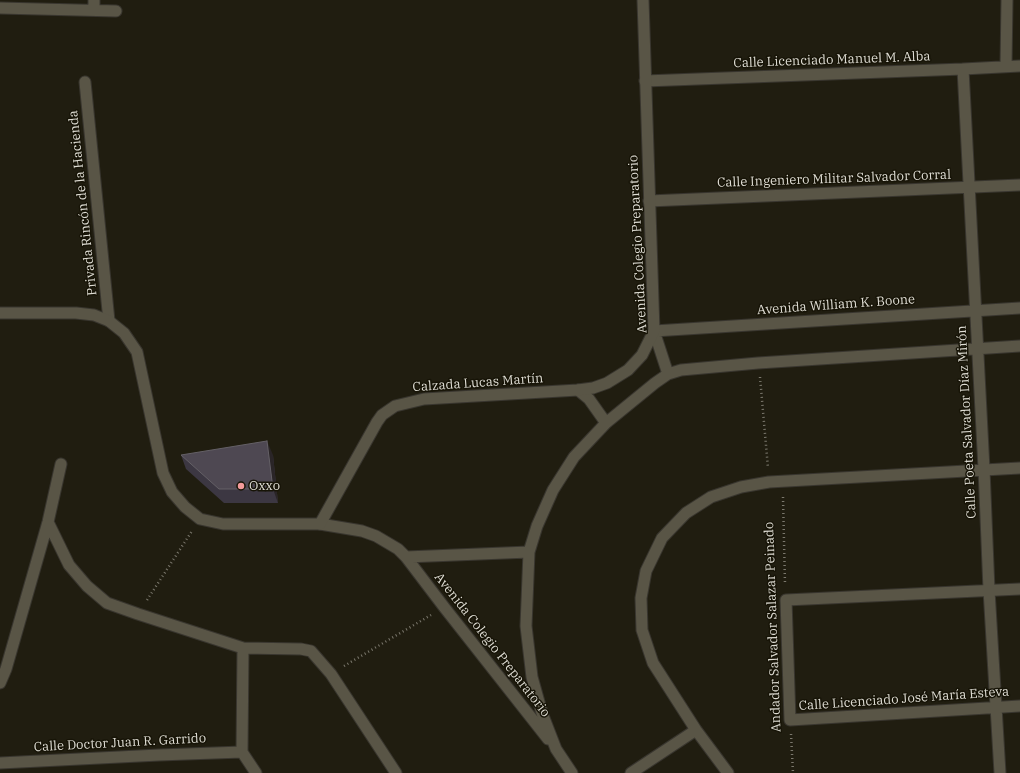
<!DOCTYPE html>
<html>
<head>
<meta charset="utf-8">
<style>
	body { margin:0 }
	canvas { display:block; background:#201d10 }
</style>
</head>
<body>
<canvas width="1020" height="773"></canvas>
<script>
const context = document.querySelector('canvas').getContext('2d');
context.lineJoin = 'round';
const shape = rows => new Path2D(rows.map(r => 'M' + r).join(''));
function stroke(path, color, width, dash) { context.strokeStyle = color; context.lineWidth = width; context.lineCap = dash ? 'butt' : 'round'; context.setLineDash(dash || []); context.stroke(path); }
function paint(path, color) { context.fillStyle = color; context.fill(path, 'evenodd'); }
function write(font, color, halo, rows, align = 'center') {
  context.font = font + ' "IBM Plex Serif",serif'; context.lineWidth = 3; context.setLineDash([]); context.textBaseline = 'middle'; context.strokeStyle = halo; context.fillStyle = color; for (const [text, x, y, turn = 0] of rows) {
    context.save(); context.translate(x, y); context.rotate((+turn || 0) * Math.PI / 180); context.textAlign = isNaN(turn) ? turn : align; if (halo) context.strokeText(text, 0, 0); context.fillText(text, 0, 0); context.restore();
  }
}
const minor = shape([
	[0,8,116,11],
	[94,10,94,0],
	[1006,66,1007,0],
	[963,69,984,469,989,590,1000,773],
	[645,81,963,69,1020,66],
	[85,82,109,321],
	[649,201,1020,185],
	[668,374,654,331,1020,308],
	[578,390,589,399,606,423],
	[48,522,69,565,87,586,107,603,138,614,243,648,301,649,311,651,331,674,396,773],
	[320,524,362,531,376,536,398,549,406,557,444,607,548,739],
	[406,557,529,552],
	[1020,589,786,600,790,720,1020,706],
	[243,648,242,752,256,773],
	[0,683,6,669,48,522,61,464],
	[0,763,159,755,242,752],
	[572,773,556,749,542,713,532,677,526,626,529,552,537,526,553,490,574,457,606,423,655,383,668,374,681,370,758,363,1020,346],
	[631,773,696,730],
	[728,773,696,730,653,663,642,630,641,598,646,571,662,538,686,513,711,497,741,487,769,482,1020,468]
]);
const tertiary = shape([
	[0,313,76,313,94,315,109,321,124,333,137,352,163,473,172,492,185,507,200,519,223,524,320,524,377,422,382,415,395,406,424,399,578,390,593,388,607,383,628,370,642,355,654,331,643,0]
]);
stroke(minor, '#39362f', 13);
stroke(tertiary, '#39362f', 13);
stroke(shape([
	[760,377,768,468],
	[783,497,785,584],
	[147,600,192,531],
	[344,666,431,615],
	[791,734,793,773]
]), '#7b786d', 2.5, [1, 3]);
stroke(minor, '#595546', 11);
stroke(tertiary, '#595546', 11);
paint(shape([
	[181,455,273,455,278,503,224,503,186,469]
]), '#3c3742');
paint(shape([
	[267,441,273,455,278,503,273,489]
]), '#2a2527');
const building = shape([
	[267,441,273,489,219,489,181,455,267,441]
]);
paint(building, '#4e4852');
stroke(building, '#646066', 1);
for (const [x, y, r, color] of [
	[241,486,4,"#f59b9b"]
]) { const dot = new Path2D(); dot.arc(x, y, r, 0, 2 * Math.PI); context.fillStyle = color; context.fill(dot); stroke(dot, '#171407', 1.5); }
write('13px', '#dfddd4', '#171407', [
	["Calle Licenciado Manuel M. Alba",832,60,-2],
	["Calle Ingeniero Militar Salvador Corral",834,179,-2],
	["Privada Rincón de la Hacienda",83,203,-96],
	["Avenida Colegio Preparatorio",638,244,-93],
	["Avenida William K. Boone",836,305,-4],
	["Calzada Lucas Martín",478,383,-4],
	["Calle Poeta Salvador Díaz Mirón",967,422,-93],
	["Andador Salvador Salazar Peinado",773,627,-92],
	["Avenida Colegio Preparatorio",492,645,52],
	["Calle Licenciado José María Esteva",904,699,-4],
	["Calle Doctor Juan R. Garrido",120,743,-3]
]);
write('13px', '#dfddd4', '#171407', [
	["Oxxo",249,486]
], 'left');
</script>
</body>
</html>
